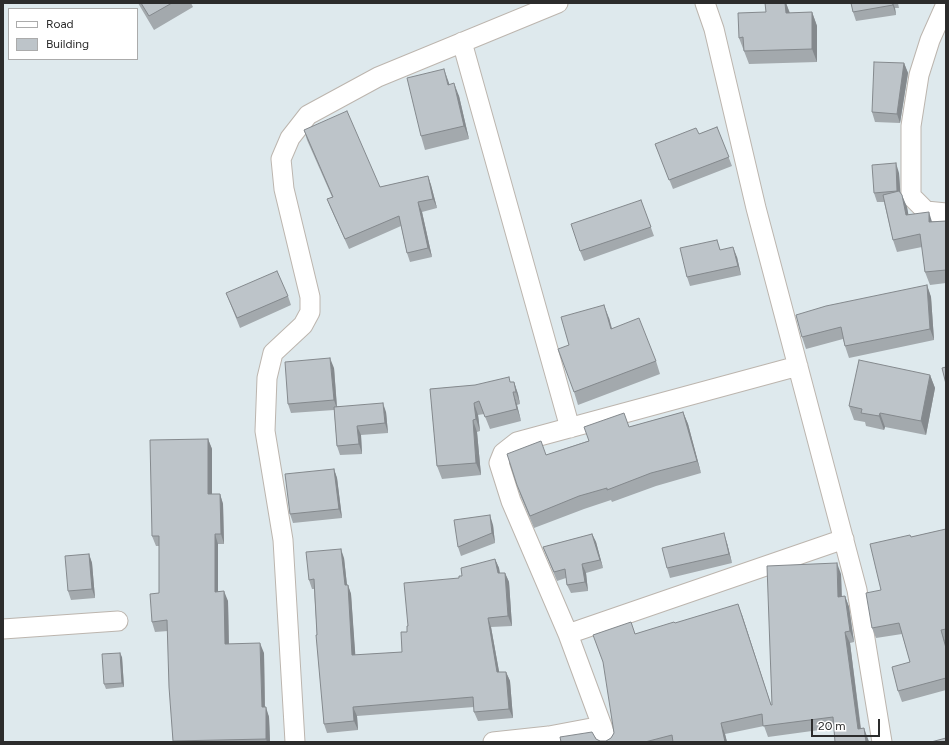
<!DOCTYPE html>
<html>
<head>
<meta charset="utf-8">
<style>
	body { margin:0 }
	#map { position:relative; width:949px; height:745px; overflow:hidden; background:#dee9ed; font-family:Figtree,sans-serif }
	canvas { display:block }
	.frame { position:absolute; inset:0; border:4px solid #2c2c2c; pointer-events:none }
	.legend { position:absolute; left:8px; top:8px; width:130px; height:52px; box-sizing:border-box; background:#fff; border:1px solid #ababab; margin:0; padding:5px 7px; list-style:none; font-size:12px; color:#2c2c2c }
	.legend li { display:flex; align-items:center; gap:8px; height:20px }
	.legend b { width:20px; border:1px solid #ababab }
	.scale { position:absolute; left:811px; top:719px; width:69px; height:18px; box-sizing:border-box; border:2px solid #2c2c2c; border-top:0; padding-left:5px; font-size:12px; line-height:14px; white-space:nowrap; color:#2c2c2c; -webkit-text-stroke:3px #fff; paint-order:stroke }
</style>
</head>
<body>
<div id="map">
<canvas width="949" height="745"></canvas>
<div class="frame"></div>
<ul class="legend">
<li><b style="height:5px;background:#fff"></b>Road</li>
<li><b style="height:11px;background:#bdc4c9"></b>Building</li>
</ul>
<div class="scale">20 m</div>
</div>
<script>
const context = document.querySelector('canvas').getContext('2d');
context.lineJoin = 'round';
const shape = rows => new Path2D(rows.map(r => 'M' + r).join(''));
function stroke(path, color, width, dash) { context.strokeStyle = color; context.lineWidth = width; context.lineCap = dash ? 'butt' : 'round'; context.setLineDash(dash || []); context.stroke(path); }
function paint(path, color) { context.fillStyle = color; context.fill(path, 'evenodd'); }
const minor = shape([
	[705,3,714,29,756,208,857,590,882,742],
	[946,4,930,40,919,75,911,126,911,196,926,211,946,213],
	[462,42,570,428],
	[3,629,118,621],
	[568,634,844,539],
	[295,742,283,540,265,431,267,378,273,353,303,325,310,312,310,297,284,189,281,159,290,138,308,115,378,77,558,3],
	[493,742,549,736,602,726],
	[607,742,602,726,568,634,511,501,499,463,503,453,517,442,798,366]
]);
stroke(minor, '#bcb5ae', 21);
stroke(minor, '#fff', 19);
paint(shape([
	[138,3,191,3,193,7,154,30],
	[765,3,786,3,790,13,812,12,817,26,817,62,749,64,739,38,766,12],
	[851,3,898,3,899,8,895,8,896,15,856,21,853,12],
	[904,63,908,73,900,123,875,122,872,112],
	[450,84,459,96,469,139,425,150,421,136],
	[717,127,732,166,673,189,655,144,699,134],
	[304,130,380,187,428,176,431,185,437,208,422,212,432,257,410,262,407,253,401,226,349,249,331,209,327,199,332,197,307,140],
	[899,173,900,193,907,207,908,215,932,222,946,221,946,283,930,285,925,272,922,247,897,252,893,240,884,202,877,202,874,193],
	[641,200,654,236,584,261,580,251],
	[721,250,737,257,741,275,690,286,687,277],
	[927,285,931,297,934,340,849,358,845,346,843,339,806,349,802,337],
	[226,293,288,296,291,305,240,328],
	[609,318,612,328,656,361,660,374,578,405,574,392,569,345],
	[334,368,337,406,386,412,388,433,361,435,362,454,340,455,337,446,334,410,291,413,288,404],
	[930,375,935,388,926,435,885,427,884,430,866,426,865,422,854,420,849,406],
	[514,382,518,394,520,404,517,405,521,421,490,429,484,414,478,415,480,431,477,432,481,475,442,479,437,466,430,389],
	[683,412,688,424,701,473,656,486,612,502,611,500,584,509,534,528,521,497,517,485,546,455,629,427],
	[208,439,212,449,212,494,220,494,223,504,224,544,218,544,218,591,228,601,229,644,264,653,265,707,269,717,270,742,174,742,173,741,168,631,155,632,152,622,159,593,159,546,156,546,152,536],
	[334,469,337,478,342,518,293,523,290,514],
	[493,525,495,543,461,556,458,547],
	[946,529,946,641,945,641,946,645,946,690,902,702,898,691,910,662,902,634,876,638,872,628,881,590,911,537],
	[592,534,596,542,603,568,586,573,588,591,571,593,567,585,566,578,557,581,543,547],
	[727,543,732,563,670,578,667,568],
	[89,554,92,563,95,598,71,600,68,591],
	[344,558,347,585,348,585,351,594,355,655,402,652,407,632,408,626,459,578,495,559,499,568,500,573,505,573,509,582,512,626,491,627,499,672,506,672,510,681,513,718,478,721,474,712,474,707,357,716,358,730,327,733,324,724,317,635,314,589,312,589,309,580],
	[841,574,842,597,845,596,849,607,854,642,850,643,861,728,868,739,869,742,835,742,834,728,768,737,764,726,725,734,727,742,561,742,596,739,600,741,606,741,611,738,614,733,635,634,675,623,742,615,771,705,772,705],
	[122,657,124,687,106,689,104,684]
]), '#a3a9ad');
paint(shape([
	[785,3,786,3,790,14,786,13],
	[892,3,893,3,895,8,896,15],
	[812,12,817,26,817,62,812,49],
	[904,63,908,73,900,123,897,114],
	[444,69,449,83,453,98,448,85],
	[454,83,459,96,469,139,464,126],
	[896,163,899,173,901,201,897,191],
	[428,176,431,185,437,208,433,199],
	[902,195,907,207,911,228,906,215],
	[418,202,422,212,432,257,428,248],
	[929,212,933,225,929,222],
	[733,247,737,257,741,275,738,266],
	[927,285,931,297,934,340,930,329],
	[604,305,609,318,615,342,611,329],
	[330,358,334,368,337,409,334,400],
	[930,375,935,388,926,435,921,421],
	[514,382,518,394,520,404,516,392],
	[513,392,517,405,521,421,517,409],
	[383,403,386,412,388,433,385,423],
	[474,403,478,415,480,431,476,419],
	[683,412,688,424,701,473,697,461],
	[880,413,885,427,884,430,879,416],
	[473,420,477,432,481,475,476,463],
	[357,426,361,435,362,454,359,444],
	[208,439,212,449,212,504,208,494],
	[334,469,337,478,342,518,339,509],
	[220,494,223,504,224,544,221,534],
	[490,515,493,525,495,543,492,533],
	[724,533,727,543,732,563,729,554],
	[215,534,218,544,218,602,215,592],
	[592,534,596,542,603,568,600,560],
	[341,549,344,558,348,594,345,585],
	[89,554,92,563,95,598,92,589],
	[495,559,499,568,501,583,498,573],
	[837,563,841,574,842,608,838,597],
	[582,564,586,573,588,591,585,582],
	[505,573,509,582,512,626,508,616],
	[348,585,351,594,356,664,352,655],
	[224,591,228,601,229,654,225,644],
	[845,596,849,607,854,642,850,631],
	[738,604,742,615,775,717,771,705],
	[488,618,491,627,501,682,497,672],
	[941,630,946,645,946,648],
	[845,632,850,643,862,740,858,729],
	[260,643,264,653,265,717,262,707],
	[120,653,122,657,124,687,122,683],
	[506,672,510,681,513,718,509,709],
	[266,707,269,717,270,742,267,742,266,739],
	[353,707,357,716,358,730,354,721],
	[721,723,725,734,727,742,725,742],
	[864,728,868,739,869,742,866,742]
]), '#84898d');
const building = shape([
	[141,3,172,3,149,16,141,3],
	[765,3,785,3,786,13,812,12,812,49,744,51,743,37,739,38,738,13,766,12,765,3],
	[851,3,892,3,893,5,853,12,851,3],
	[874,62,904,63,897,114,872,112,874,62],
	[444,69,448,85,454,83,464,126,421,136,407,78,444,69],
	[347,111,380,187,428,176,433,199,418,202,428,248,407,253,399,216,345,239,327,199,333,197,304,130,347,111],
	[717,127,729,157,669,180,655,144,696,128,699,134,717,127],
	[896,163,897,191,874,193,872,165,896,163],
	[899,191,902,195,906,215,929,212,929,222,946,221,946,270,925,272,920,234,893,240,883,195,899,191],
	[641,200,651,227,580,251,571,224,641,200],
	[717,240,720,250,733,247,738,266,687,277,680,248,717,240],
	[277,271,288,296,237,318,226,293,277,271],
	[927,285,930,329,845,346,841,327,802,337,796,315,826,306,927,285],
	[604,305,611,329,639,318,656,361,574,392,558,349,569,345,561,317,604,305],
	[330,358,334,400,288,404,285,362,330,358],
	[859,360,930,375,921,421,880,413,879,416,861,413,862,409,849,406,859,360],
	[946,367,946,384,942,368,946,367],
	[509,377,510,382,514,382,516,392,513,392,517,409,485,417,479,401,474,403,476,419,473,420,476,463,437,466,430,389,475,385,509,377],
	[383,403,385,423,357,426,359,444,337,446,334,407,383,403],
	[683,412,697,461,651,473,607,490,607,488,579,496,530,516,517,485,507,454,541,441,546,455,589,441,584,427,624,413,629,427,683,412],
	[208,439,208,494,220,494,221,534,215,534,215,592,224,591,225,644,260,643,262,707,266,707,266,739,173,741,169,687,167,620,152,622,150,594,159,593,159,536,152,536,150,440,208,439],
	[334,469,339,509,290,514,285,474,334,469],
	[490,515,492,533,458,547,454,520,490,515],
	[946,529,946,629,941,630,946,648,946,678,898,691,892,667,910,662,899,623,872,628,866,593,881,590,870,544,910,535,911,537,946,529],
	[724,533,729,554,667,568,662,548,724,533],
	[592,534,600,560,582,564,585,582,567,585,565,569,554,572,543,547,592,534],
	[341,549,345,585,348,585,352,655,402,652,401,632,407,632,407,626,408,626,404,583,459,578,459,576,462,576,461,568,495,559,498,573,505,573,508,616,488,618,497,672,506,672,509,709,474,712,473,697,353,707,354,721,324,724,316,635,317,635,314,579,309,580,306,552,341,549],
	[89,554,92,589,68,591,65,556,89,554],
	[837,563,838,597,845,596,850,631,845,632,858,729,864,728,866,742,835,742,833,717,763,726,762,714,721,723,725,742,673,742,672,735,645,742,561,742,560,737,592,732,596,739,600,741,606,741,611,738,614,733,603,662,593,635,631,622,635,634,674,622,675,623,738,604,771,705,772,705,767,566,837,563],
	[120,653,122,683,104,684,102,654,120,653],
	[946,738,946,742,931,742,946,738]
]);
paint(building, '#bdc4c9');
stroke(building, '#84898d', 1);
</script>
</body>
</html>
